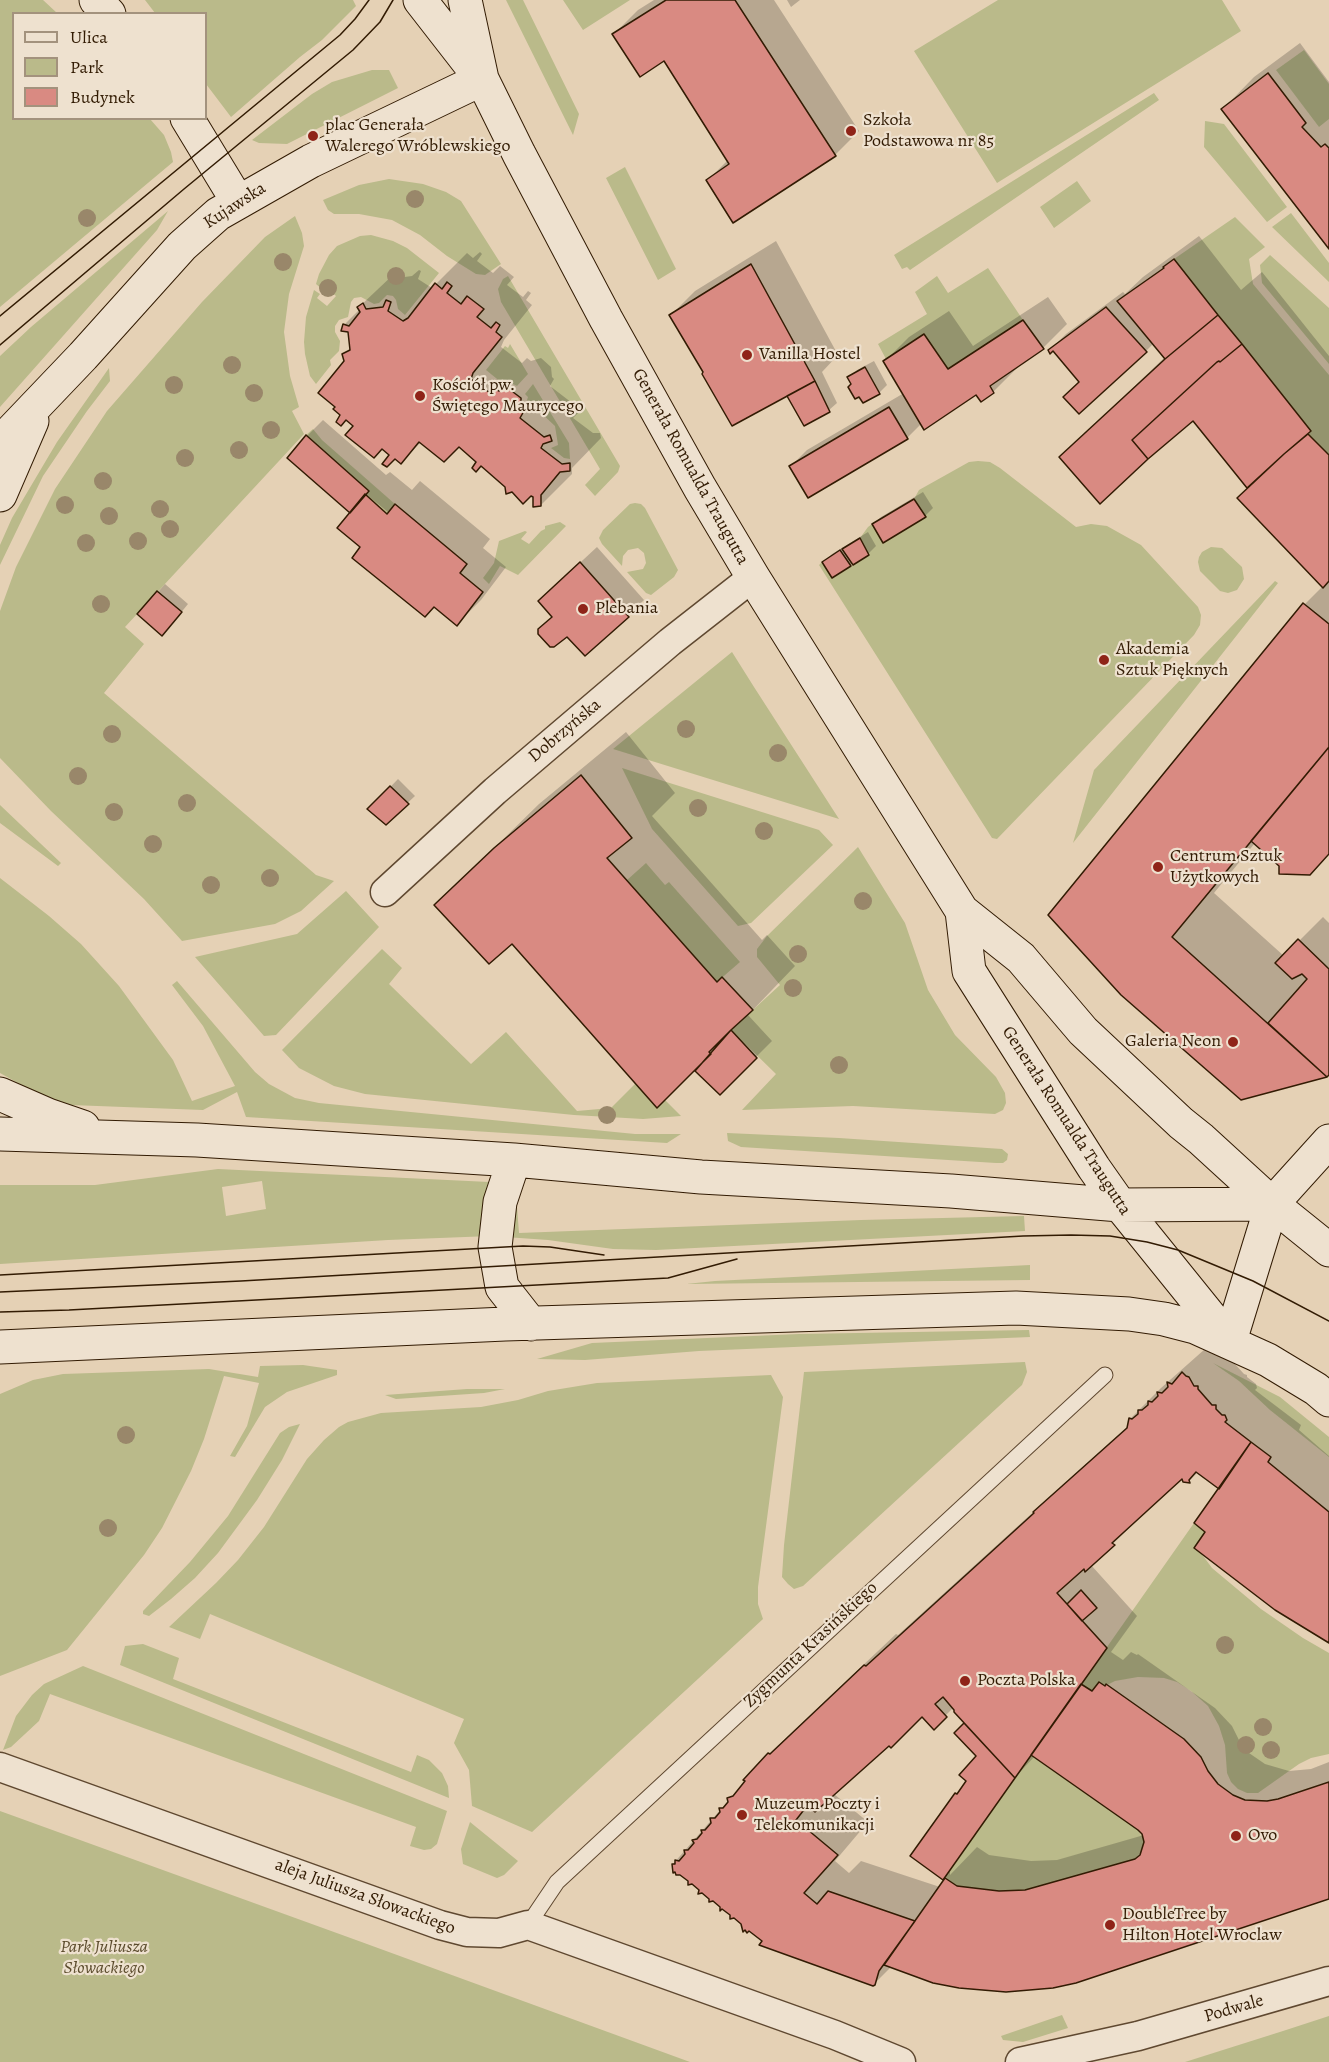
<!DOCTYPE html>
<html>
<head>
<meta charset="utf-8">
<style>
	body { margin:0 }
	#map { position:relative; width:1329px; height:2062px; overflow:hidden; background:#e5d1b5; font-family:Alegreya,serif }
	canvas { display:block }
	.legend { position:absolute; left:12px; top:12px; width:195px; height:108px; box-sizing:border-box; background:#eee1cf; border:2px solid #a3927d; margin:0; padding:8px 10px; list-style:none; font-size:18px; color:#321b03 }
	.legend li { display:flex; align-items:center; gap:12px; height:30px }
	.legend b { width:30px; border:2px solid #a3927d }
</style>
</head>
<body>
<div id="map">
<canvas width="1329" height="2062"></canvas>
<ul class="legend">
<li><b style="height:8px;background:#eee1cf"></b>Ulica</li>
<li><b style="height:16px;background:#baba8a"></b>Park</li>
<li><b style="height:16px;background:#d98a82"></b>Budynek</li>
</ul>
</div>
<script>
const context = document.querySelector('canvas').getContext('2d');
context.lineJoin = 'round';
function paint(path, color) { context.fillStyle = color; context.fill(path, 'evenodd'); }
const shape = rows => new Path2D(rows.map(r => 'M' + r).join(''));
function stroke(path, color, width, dash) { context.strokeStyle = color; context.lineWidth = width; context.lineCap = dash ? 'butt' : 'round'; context.setLineDash(dash || []); context.stroke(path); }
function write(font, color, halo, rows, align = 'center') {
  context.font = font + ' Alegreya,serif'; context.lineWidth = 4.5; context.setLineDash([]); context.textBaseline = 'middle'; context.strokeStyle = halo; context.fillStyle = color; for (const [text, x, y, turn = 0] of rows) {
    context.save(); context.translate(x, y); context.rotate((+turn || 0) * Math.PI / 180); context.textAlign = isNaN(turn) ? turn : align; if (halo) context.strokeText(text, 0, 0); context.fillText(text, 0, 0); context.restore();
  }
}
paint(shape([
	[0,0,43,0,57,13,14,14,14,118,150,119,164,135,171,152,173,162,0,307],
	[145,0,353,0,356,6,322,40,300,57,231,117,206,84,206,14,155,13],
	[506,0,523,0,579,114,573,135],
	[563,0,630,0,583,30],
	[998,0,1222,0,1241,31,997,183,914,51],
	[1304,50,1329,84,1329,119,1319,127,1276,70],
	[372,70,389,70,398,88,287,144,259,143,252,140,312,94,332,82],
	[1154,93,1159,100,910,270,907,267,902,269,894,255],
	[1205,121,1224,124,1287,207,1267,222,1204,147],
	[625,167,676,269,658,280,606,178],
	[389,179,423,184,446,192,461,201,501,264,485,275,476,274,447,256,420,235,392,220,359,214,334,214,328,210,323,200,359,185],
	[1077,181,1091,201,1054,228,1040,207],
	[168,211,157,230,0,407,0,356,31,327],
	[1291,213,1329,263,1329,282,1272,227],
	[295,216,302,233,304,246,289,294,284,332,290,376,299,407,292,411,304,434,125,627,144,644,104,693,316,875,334,881,301,911,275,924,182,941,144,899,51,811,0,758,0,611,16,567,55,489,107,411,202,302,265,237],
	[1235,217,1265,247,1249,259,1253,284,1329,375,1329,455,1308,434,1311,431,1174,259],
	[371,235,393,241,407,248,439,273,405,315,398,309,396,300,393,296,387,295,379,303,374,304,361,297,354,298,351,302,348,317,339,320,335,326,335,332,340,341,339,351,330,360,331,365,316,384,310,376,305,354,304,342,306,317,314,290,320,294,317,298,327,306,336,296,326,287,323,290,316,284,319,274,329,255,337,246,360,236],
	[1270,255,1329,308,1329,364,1262,283,1260,265],
	[988,268,1023,320,948,369,924,334,886,359,878,344,927,314,915,292,937,276,948,293],
	[508,276,620,466,618,472,595,496,585,485,600,469,501,302,498,289,503,279],
	[510,344,528,374,517,386,509,382,502,383,486,370,505,346,508,348],
	[109,368,110,381,87,411,43,476,0,565,0,545,12,518,57,442],
	[533,384,569,443,570,459,564,458,551,448,558,445,555,426,527,400,528,397,525,394],
	[313,429,322,440,395,504,387,514,366,495,369,491,306,435],
	[978,461,990,462,1000,468,1076,527,1091,524,1107,526,1141,545,1198,607,1201,615,1200,625,1194,635,997,839,992,838,819,565,822,562,833,578,869,555,860,538,868,527,872,524,883,542,926,517,914,499,919,490,969,462],
	[635,503,641,504,645,508,678,570,674,577,651,595,646,593,627,572,643,569,646,563,644,553,638,548,628,550,623,556,622,566,602,544,599,538,603,530,630,504],
	[560,522,566,526,518,575,500,566,489,584,483,578,494,563,499,541,525,531,527,532,521,539,529,544,541,531,545,529,545,526],
	[1211,547,1222,548,1242,567,1244,579,1237,590,1228,593,1220,591,1200,571,1198,562,1199,557,1202,552],
	[1275,581,1278,583,1073,843,1094,770],
	[732,652,754,687,839,819,613,749],
	[622,768,819,830,833,845,751,923,738,926,652,829],
	[0,805,61,863,58,866,0,823],
	[858,847,905,923,928,990,955,1035,996,1077,1005,1093,1006,1103,1003,1110,995,1114,853,1106,742,1110,776,1074,731,1030,780,985,757,957,757,949,767,936],
	[646,863,665,885,669,882,740,962,717,982,627,880],
	[0,878,49,916,81,944,119,986,173,1060,192,1101,235,1086,203,1026,172,985,177,981,255,1072,269,1084,295,1098,319,1103,635,1134,681,1134,667,1143,246,1117,237,1092,203,1110,71,1105,36,1093,0,1073],
	[346,891,379,927,276,1035,264,1036,195,957,297,934],
	[382,949,402,968,389,984,471,1064,506,1032,577,1111,611,1108,636,1083,657,1107,665,1100,681,1116,643,1119,574,1115,365,1094,334,1086,299,1068,282,1050],
	[727,1133,839,1138,1002,1149,1008,1154,1007,1160,1003,1163,996,1163,741,1147,728,1141],
	[218,1169,510,1183,516,1194,519,1233,861,1220,1024,1216,1025,1231,656,1250,613,1249,548,1240,491,1236,388,1240,0,1264,0,1185,95,1185],
	[262,1181,266,1209,226,1216,222,1187],
	[1030,1265,1030,1280,686,1284,715,1281],
	[1029,1330,1030,1337,699,1351,585,1360,537,1359,592,1343,799,1334],
	[1025,1362,1027,1372,1022,1385,803,1586,794,1589,788,1584,782,1577,784,1545,804,1372],
	[1213,1363,1280,1397,1329,1437,1329,1457,1270,1410,1239,1381],
	[303,1365,337,1370,337,1375,287,1392,265,1407,235,1457,230,1456,247,1426,259,1383,224,1376,204,1439,191,1471,162,1528,144,1555,67,1650,0,1676,0,1394,33,1380,63,1374,209,1369,258,1377,260,1366],
	[771,1375,783,1397,758,1587,758,1604,763,1619,532,1832,472,1806,469,1770,454,1743,464,1719,210,1614,200,1639,169,1627,216,1583,238,1560,264,1527,307,1459,324,1440,339,1427,348,1422,381,1413,481,1407,518,1400,548,1391,597,1383],
	[467,1389,505,1389,484,1393,396,1399,385,1395],
	[300,1424,282,1460,257,1500,218,1553,195,1578,171,1599,149,1616,143,1614,143,1611,190,1562,228,1516,280,1433,289,1427],
	[1194,1523,1205,1532,1194,1548,1201,1553,1212,1568,1261,1609,1303,1638,1329,1653,1329,1754,1311,1758,1299,1764,1258,1793,1247,1793,1238,1789,1231,1782,1227,1773,1225,1745,1219,1726,1208,1706,1191,1691,1177,1682,1164,1678,1138,1677,1115,1681,1105,1686,1099,1682,1092,1691,1081,1684],
	[143,1644,179,1658,173,1679,411,1772,417,1755,429,1760,442,1773,448,1786,449,1798,120,1665,125,1646],
	[83,1666,447,1811,437,1844,431,1849,424,1850,410,1846,416,1827,50,1694,39,1721,11,1747,3,1750,16,1716,32,1695,44,1684],
	[1031,1755,1138,1830,1144,1840,1143,1850,1135,1859,1025,1890,999,1891,957,1886,945,1878],
	[0,1811,356,1940,690,2062,0,2062],
	[470,1822,518,1861,504,1875,497,1878,463,1864,461,1849],
	[1062,2015,1068,2028,1023,2042,1003,2040,1001,2036],
	[1329,2016,1329,2062,1185,2062,1283,2031]
]), '#baba8a');
paint(shape([
	[654,0,774,0,859,131,835,155,734,221,708,180,728,160,664,59,614,34,638,10],
	[787,0,800,0,791,7],
	[1300,43,1329,82,1329,246,1223,109,1254,77],
	[1199,236,1241,290,1262,272,1329,356,1329,854,1281,865,1255,843,1214,893,1284,956,1323,917,1329,923,1329,1073,1327,1076,1242,1098,1050,915,1305,604,1323,586,1193,419,1100,502,1061,457,1165,357,1154,343,1146,351,1081,382,1053,349,1050,350,1066,334,1123,292,1125,294,1143,277],
	[776,241,838,355,822,372,837,403,829,410,789,396,671,315,695,291],
	[480,252,482,254,477,261,493,273,500,266,514,277,507,285,523,297,528,291,531,293,526,300,532,305,504,340,501,347,522,363,527,358,531,361,541,358,551,367,552,377,554,379,550,386,576,406,581,405,583,408,573,418,593,433,600,433,601,438,572,468,572,474,541,505,535,497,507,486,459,445,421,442,401,462,342,415,346,361,344,355,351,348,349,331,344,325,360,309,359,307,395,273,397,278,412,276,419,270,421,271,418,279,432,288,467,253,473,258],
	[1048,297,1067,324,1043,348,1016,366,1017,368,993,392,982,400,976,393,922,423,907,438,791,466,807,450,904,393,885,361,909,337,949,311,973,346],
	[874,361,887,385,879,393,863,401,849,378,857,370],
	[323,420,386,475,390,472,412,490,420,481,490,539,483,548,506,567,481,600,457,624,363,546,352,512,307,436],
	[367,495,394,517,392,520,365,497],
	[923,492,933,508,925,516,873,524,881,517],
	[868,532,876,546,868,554,850,565,824,562,832,554],
	[597,547,644,600,628,616,567,635,553,616,556,585],
	[165,584,188,604,170,626,158,592],
	[626,732,675,793,652,816,762,940,767,935,795,966,748,1015,772,1041,720,1093,717,1050,715,1048,658,1106,512,941,436,905,539,804],
	[398,779,415,796,386,823,369,809],
	[1214,1341,1244,1374,1247,1375,1247,1377,1256,1384,1257,1388,1255,1390,1301,1425,1299,1430,1329,1456,1329,1641,1207,1532,1221,1488,1198,1472,1189,1481,1183,1476,1091,1565,1137,1616,1111,1652,1123,1660,1131,1652,1137,1655,1138,1654,1215,1708,1232,1726,1239,1740,1249,1753,1265,1764,1289,1771,1311,1769,1329,1762,1329,1897,892,1966,874,1984,764,1941,689,1881,673,1864,769,1754,896,1634,898,1635,1129,1425,1130,1419,1161,1388],
	[954,1707,966,1723,956,1733,978,1756,964,1786,956,1794,912,1856,945,1880,940,1887,861,1861,849,1873,835,1861,868,1822,834,1794,922,1715,934,1727],
	[1035,1756,1144,1835,1057,1860,1031,1861,989,1855,977,1847,950,1875,950,1872,947,1872,1019,1771,1020,1772]
]), '#0003');
const building = shape([
	[666,0,735,0,836,156,733,223,706,180,729,164,664,61,640,77,612,34,666,0],
	[1268,73,1306,123,1302,127,1321,147,1325,144,1329,148,1329,249,1221,109,1268,73],
	[1174,259,1218,315,1165,359,1117,301,1164,268,1163,267,1174,259],
	[751,264,815,381,732,426,702,374,703,372,669,315,751,264],
	[447,282,452,286,447,293,461,304,467,296,484,309,477,317,491,328,496,322,500,325,496,332,502,337,473,373,471,379,490,393,494,388,499,391,509,389,521,398,521,409,524,411,520,418,544,437,550,435,552,441,543,444,541,448,562,464,570,463,570,471,560,472,541,495,541,506,533,507,533,497,531,496,523,504,512,492,506,494,505,487,481,466,476,472,472,468,476,462,459,447,444,462,419,442,401,464,395,459,387,467,382,464,389,455,382,449,374,458,345,435,353,426,346,420,341,426,336,422,340,415,333,409,335,407,318,393,344,361,342,354,350,350,348,332,341,331,343,324,349,326,360,312,357,307,363,303,366,309,383,307,386,300,391,302,388,311,403,321,408,318,435,283,442,289,447,282],
	[1106,307,1147,352,1079,414,1063,397,1079,382,1053,351,1050,354,1048,350,1106,307],
	[1218,315,1242,344,1220,362,1219,361,1217,362,1132,440,1148,459,1100,504,1059,457,1165,359,1218,315],
	[1023,320,1044,349,990,386,994,393,981,402,976,395,924,430,883,361,924,334,948,369,1023,320],
	[1242,344,1311,431,1284,454,1247,488,1193,421,1148,459,1132,440,1217,362,1219,361,1220,362,1242,344],
	[865,367,880,394,863,403,859,397,855,399,848,387,851,384,847,377,865,367],
	[815,381,830,412,804,426,787,396,815,381],
	[889,407,908,439,808,498,789,466,889,407],
	[1308,434,1329,455,1329,581,1323,588,1237,498,1284,454,1308,434],
	[306,435,369,491,350,513,287,458,306,435],
	[365,494,387,514,395,504,467,564,460,573,483,592,457,626,434,607,425,617,352,558,360,547,337,528,365,494],
	[914,499,926,517,883,543,872,524,914,499],
	[860,538,869,555,853,565,842,549,860,538],
	[840,550,851,566,832,578,822,562,840,550],
	[580,562,629,617,585,656,567,637,554,647,550,647,538,634,538,629,552,617,538,601,580,562],
	[157,591,182,612,162,636,137,614,157,591],
	[1303,603,1329,624,1329,747,1172,937,1327,1077,1241,1100,1121,995,1048,915,1303,603],
	[1329,747,1329,854,1310,875,1279,874,1279,866,1251,841,1329,747],
	[581,775,632,838,607,858,717,982,722,977,753,1010,731,1030,709,1052,711,1054,657,1108,512,944,489,964,434,905,494,848,581,775],
	[390,786,409,804,386,825,367,809,390,786],
	[1298,939,1329,969,1329,1075,1327,1077,1268,1023,1307,979,1302,974,1292,979,1275,963,1298,939],
	[731,1030,757,1058,720,1095,695,1071,731,1030],
	[1182,1372,1186,1376,1189,1377,1194,1386,1198,1386,1198,1389,1212,1405,1216,1405,1216,1409,1222,1415,1225,1415,1227,1420,1225,1422,1251,1442,1219,1489,1196,1472,1189,1480,1190,1483,1183,1482,1182,1479,1112,1543,1115,1545,1085,1572,1084,1569,1057,1593,1107,1648,1015,1778,954,1712,954,1710,943,1697,935,1704,947,1717,934,1730,922,1717,891,1748,889,1746,815,1812,807,1806,796,1820,838,1855,804,1893,817,1904,828,1891,915,1921,879,1971,875,1985,873,1986,759,1945,762,1941,749,1931,747,1933,745,1930,743,1932,741,1924,734,1918,730,1919,730,1915,722,1909,720,1911,720,1907,713,1901,709,1902,709,1899,702,1893,698,1894,699,1890,692,1884,688,1885,688,1881,680,1875,676,1875,675,1872,673,1873,672,1864,675,1864,675,1860,679,1861,685,1854,684,1850,688,1850,694,1843,692,1840,697,1839,702,1833,701,1830,705,1830,711,1823,710,1818,715,1818,720,1812,719,1808,723,1808,728,1802,727,1798,733,1796,745,1781,743,1780,768,1753,770,1754,864,1665,866,1666,1034,1513,1033,1512,1127,1428,1129,1418,1132,1419,1138,1414,1138,1410,1142,1410,1148,1405,1148,1401,1152,1402,1158,1396,1157,1392,1162,1393,1168,1387,1167,1382,1172,1384,1182,1372],
	[1251,1442,1271,1457,1268,1462,1329,1512,1329,1643,1275,1610,1194,1548,1205,1532,1194,1523,1251,1442],
	[1081,1590,1097,1608,1082,1621,1067,1604,1081,1590],
	[1099,1682,1105,1686,1106,1684,1184,1739,1201,1757,1208,1771,1218,1784,1233,1795,1245,1800,1267,1801,1278,1799,1329,1782,1329,1899,1076,1983,1053,1988,1006,1992,959,1988,933,1983,884,1965,945,1878,957,1886,999,1891,1025,1890,1135,1859,1140,1855,1144,1842,1142,1834,1138,1830,1031,1755,1081,1684,1092,1691,1099,1682],
	[964,1723,1015,1778,943,1880,910,1856,955,1793,957,1794,966,1781,959,1775,976,1756,954,1733,964,1723]
]);
paint(building, '#d98a82');
stroke(building, '#321b03', 1.5);
const lane = shape([
	[528,1925,557,1882,1105,1375]
]);
const street = shape([
	[385,892,495,791,670,642,753,577],
	[0,1767,440,1925,467,1932,499,1933,528,1925,835,2035,901,2062],
	[1020,2062,1138,2036,1329,1981]
]);
const secondary = shape([
	[96,0,109,14],
	[420,0,476,72],
	[465,0,482,79,519,154,606,319,700,488,753,577,962,911,1021,958,1083,1031,1181,1123,1201,1139,1272,1204,1329,1250],
	[187,118,238,202],
	[0,443,83,356,182,246,218,214,311,161,482,79],
	[0,495,32,421],
	[962,911,969,971,1094,1168,1120,1205,1229,1340],
	[0,1094,48,1115,83,1127],
	[0,1134,197,1140,514,1160,701,1177,951,1191,1120,1205,1272,1204],
	[514,1160,500,1202,495,1247,502,1287,531,1324],
	[1230,1341,1272,1204,1329,1141],
	[0,1347,505,1324,1016,1308,1129,1314,1164,1319,1195,1327,1268,1360,1316,1389,1329,1400]
]);
stroke(lane, '#5f4830', 17);
stroke(street, '#5f4830', 31);
stroke(secondary, '#321b03', 35);
stroke(lane, '#eee1cf', 15);
stroke(street, '#eee1cf', 28);
stroke(secondary, '#eee1cf', 33);
stroke(shape([
	[0,316,340,35,355,19,369,0],
	[0,345,184,189,353,50,380,22,393,0],
	[0,1275,523,1246,550,1247,604,1255],
	[0,1292,241,1281,1023,1236,1071,1235,1110,1236,1147,1242,1178,1250,1253,1281,1329,1321],
	[0,1312,69,1310,668,1278,737,1259]
]), '#321b03', 1.5);
context.fillStyle = '#99876a';
for (const [x, y] of [
	[415,199],
	[87,218],
	[283,262],
	[396,276],
	[328,288],
	[232,365],
	[174,385],
	[254,393],
	[271,430],
	[239,450],
	[185,458],
	[103,481],
	[65,505],
	[160,509],
	[109,516],
	[170,529],
	[138,541],
	[86,543],
	[101,604],
	[686,729],
	[112,734],
	[778,753],
	[78,776],
	[187,803],
	[698,808],
	[114,812],
	[764,831],
	[153,844],
	[270,878],
	[211,885],
	[863,901],
	[798,954],
	[793,988],
	[839,1065],
	[607,1115],
	[126,1435],
	[108,1528],
	[1225,1645],
	[1263,1727],
	[1246,1745],
	[1271,1750]
]) { context.beginPath(); context.arc(x, y, 9, 0, 2 * Math.PI); context.fill(); }
for (const [x, y, r, color] of [
	[851,131,6,"#8f2418"],
	[313,136,6,"#8f2418"],
	[747,355,6,"#8f2418"],
	[420,396,6,"#8f2418"],
	[583,609,6,"#8f2418"],
	[1104,660,6,"#8f2418"],
	[1158,867,6,"#8f2418"],
	[1233,1042,6,"#8f2418"],
	[965,1681,6,"#8f2418"],
	[742,1815,6,"#8f2418"],
	[1236,1836,6,"#8f2418"],
	[1110,1925,6,"#8f2418"]
]) { const dot = new Path2D(); dot.arc(x, y, r, 0, 2 * Math.PI); context.fillStyle = color; context.fill(dot); stroke(dot, '#eee1cf', 2); }
write('18px', '#321b03', '#eee1cf', [
	["Szkoła",863,121],
	["Podstawowa nr 85",863,142],
	["plac Generała",325,126],
	["Walerego Wróblewskiego",325,147],
	["Vanilla Hostel",759,355],
	["Kościół pw.",432,386],
	["Świętego Maurycego",432,407],
	["Plebania",595,609],
	["Akademia",1116,650],
	["Sztuk Pięknych",1116,671],
	["Centrum Sztuk",1170,857],
	["Użytkowych",1170,878],
	["Galeria Neon",1221,1042,"right"],
	["Poczta Polska",977,1681],
	["Muzeum Poczty i",754,1805],
	["Telekomunikacji",754,1826],
	["Ovo",1248,1836],
	["DoubleTree by",1122,1915],
	["Hilton Hotel Wroclaw",1122,1936]
], 'left');
write('18px', '#321b03', '#eee1cf', [
	["Kujawska",235,206,-33],
	["Generała Romualda Traugutta",690,467,61],
	["Dobrzyńska",565,731,-40],
	["Generała Romualda Traugutta",1066,1121,57],
	["Zygmunta Krasińskiego",811,1645,-43],
	["aleja Juliusza Słowackiego",365,1897,20],
	["Podwale",1234,2009,-16]
]);
write('italic 18px', '#5b4b2c', '#eee1cf', [
	["Park Juliusza",104,1948],
	["Słowackiego",104,1969]
]);
</script>
</body>
</html>
